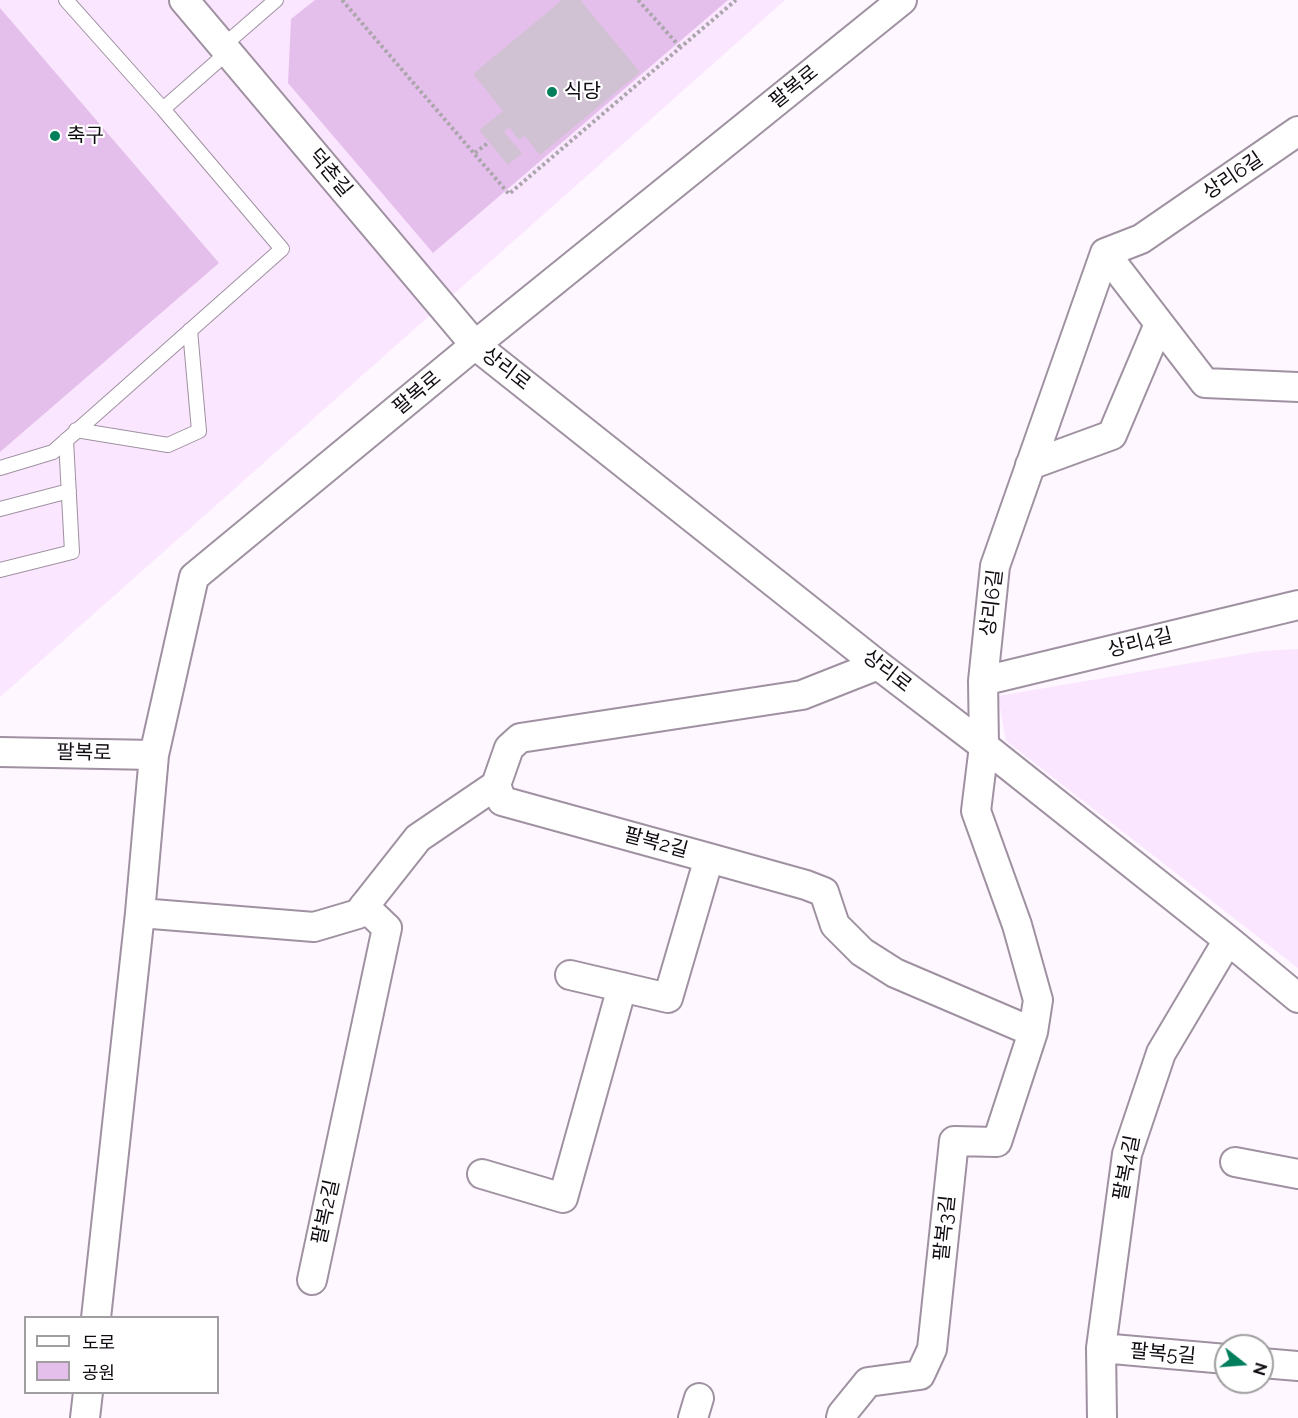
<!DOCTYPE html>
<html>
<head>
<meta charset="utf-8">
<style>
	body { margin:0 }
	#map { position:relative; width:1298px; height:1418px; overflow:hidden; background:#fef7ff; font-family:Raleway,"Noto Sans KR",sans-serif }
	canvas { display:block }
	.legend { position:absolute; left:24px; top:1316px; width:195px; height:78px; box-sizing:border-box; background:#fff; border:2px solid #a09ea0; margin:0; padding:8px 10px; list-style:none; font-size:18px; color:#110c12 }
	.legend li { display:flex; align-items:center; gap:12px; height:30px }
	.legend b { width:30px; border:2px solid #a09ea0 }
	.north { position:absolute; left:1214px; top:1334px; width:60px; height:60px; box-sizing:border-box; background:#fff; border:2px solid #a09ea0; border-radius:50%; rotate:107deg; font-size:16px; font-weight:700; line-height:24px; text-align:center; color:#110c12 }
	.north::after { content:''; display:block; margin:auto; width:21px; height:27px; background:#027e5c; clip-path:polygon(50% 0,100% 100%,50% 72%,0 100%) }
</style>
</head>
<body>
<div id="map">
<canvas width="1298" height="1418"></canvas>
<ul class="legend">
<li><b style="height:8px;background:#fff"></b>도로</li>
<li><b style="height:16px;background:#e5bfeb"></b>공원</li>
</ul>
<div class="north">N</div>
</div>
<script>
const context = document.querySelector('canvas').getContext('2d');
context.lineJoin = 'round';
function paint(path, color) { context.fillStyle = color; context.fill(path, 'evenodd'); }
const shape = rows => new Path2D(rows.map(r => 'M' + r).join(''));
function stroke(path, color, width, dash) { context.strokeStyle = color; context.lineWidth = width; context.lineCap = dash ? 'butt' : 'round'; context.setLineDash(dash || []); context.stroke(path); }
function write(font, color, halo, rows, align = 'center') {
  context.font = font + ' Raleway,"Noto Sans KR",sans-serif'; context.lineWidth = 4.5; context.setLineDash([]); context.textBaseline = 'middle'; context.strokeStyle = halo; context.fillStyle = color; for (const [text, x, y, turn = 0] of rows) {
    context.save(); context.translate(x, y); context.rotate((+turn || 0) * Math.PI / 180); context.textAlign = isNaN(turn) ? turn : align; if (halo) context.strokeText(text, 0, 0); context.fillText(text, 0, 0); context.restore();
  }
}
paint(shape([
	[0,0,785,0,0,697],
	[1298,649,1298,968,1006,741,998,696,1262,651]
]), '#fbe6ff');
paint(shape([
	[315,0,728,0,433,253,288,83,291,19],
	[0,8,219,263,0,452]
]), '#e5bfeb');
paint(shape([
	[562,0,580,0,640,72,540,155,525,136,519,140,509,127,504,132,522,153,508,165,479,130,503,111,473,74]
]), '#d1c2d3');
const lane = shape([
	[223,46,276,0],
	[163,109,228,52],
	[76,430,168,445,199,431,190,330],
	[0,468,53,452,282,249,163,109,66,0],
	[0,509,69,491],
	[0,570,72,552,66,440]
]);
const street = shape([
	[184,0,475,345,878,665,984,746,1228,940,1298,998],
	[1105,253,1205,383,1298,387],
	[1030,465,1112,435,1159,324],
	[983,681,1298,605],
	[0,752,154,755],
	[709,858,806,885,824,892,835,925,862,952,895,973,1033,1032],
	[140,913,314,927,358,914,418,838,496,785],
	[570,975,668,998,709,858,502,801,496,785,509,748,520,738,802,695,878,665],
	[1235,1162,1298,1174],
	[482,1174,563,1198,622,987],
	[312,1280,387,928,364,906],
	[96,1318,140,913,154,755,194,577,475,345,902,0],
	[1101,1348,1226,1359],
	[1262,1363,1298,1366],
	[85,1418,88,1392],
	[693,1418,699,1398],
	[841,1418,842,1414,868,1382,920,1375,932,1349,954,1141,997,1142,1033,1032,1038,1000,1017,925,976,811,984,746,983,681,995,566,1105,253,1141,239,1298,131],
	[1102,1418,1101,1348,1127,1154,1161,1053,1228,940]
]);
stroke(lane, '#9f91a1', 16);
stroke(street, '#9f91a1', 32);
stroke(shape([
	[342,0,509,194,736,0],
	[638,0,680,47],
	[475,153,489,142]
]), '#aba5ac', 4, [3, 3]);
stroke(lane, '#fff', 14);
stroke(street, '#fff', 28);
for (const [x, y, r, color] of [
	[552,92,6,"#027e5c"],
	[55,136,6,"#027e5c"]
]) { const dot = new Path2D(); dot.arc(x, y, r, 0, 2 * Math.PI); context.fillStyle = color; context.fill(dot); stroke(dot, '#fff', 2); }
write('20px', '#110c12', '#fff', [
	["팔복로",794,87,-39],
	["덕촌길",330,173,50],
	["상리6길",1233,176,-34],
	["상리로",506,369,38],
	["팔복로",417,393,-40],
	["상리6길",992,603,-83],
	["상리4길",1140,643,-14],
	["상리로",887,671,38],
	["팔복로",84,753,1],
	["팔복2길",656,843,15],
	["팔복4길",1127,1168,-79],
	["팔복2길",326,1212,-78],
	["팔복3길",945,1228,-84],
	["팔복5길",1163,1354,5]
]);
write('20px', '#110c12', '#fff', [
	["식당",564,92],
	["축구",67,136]
], 'left');
</script>
</body>
</html>
